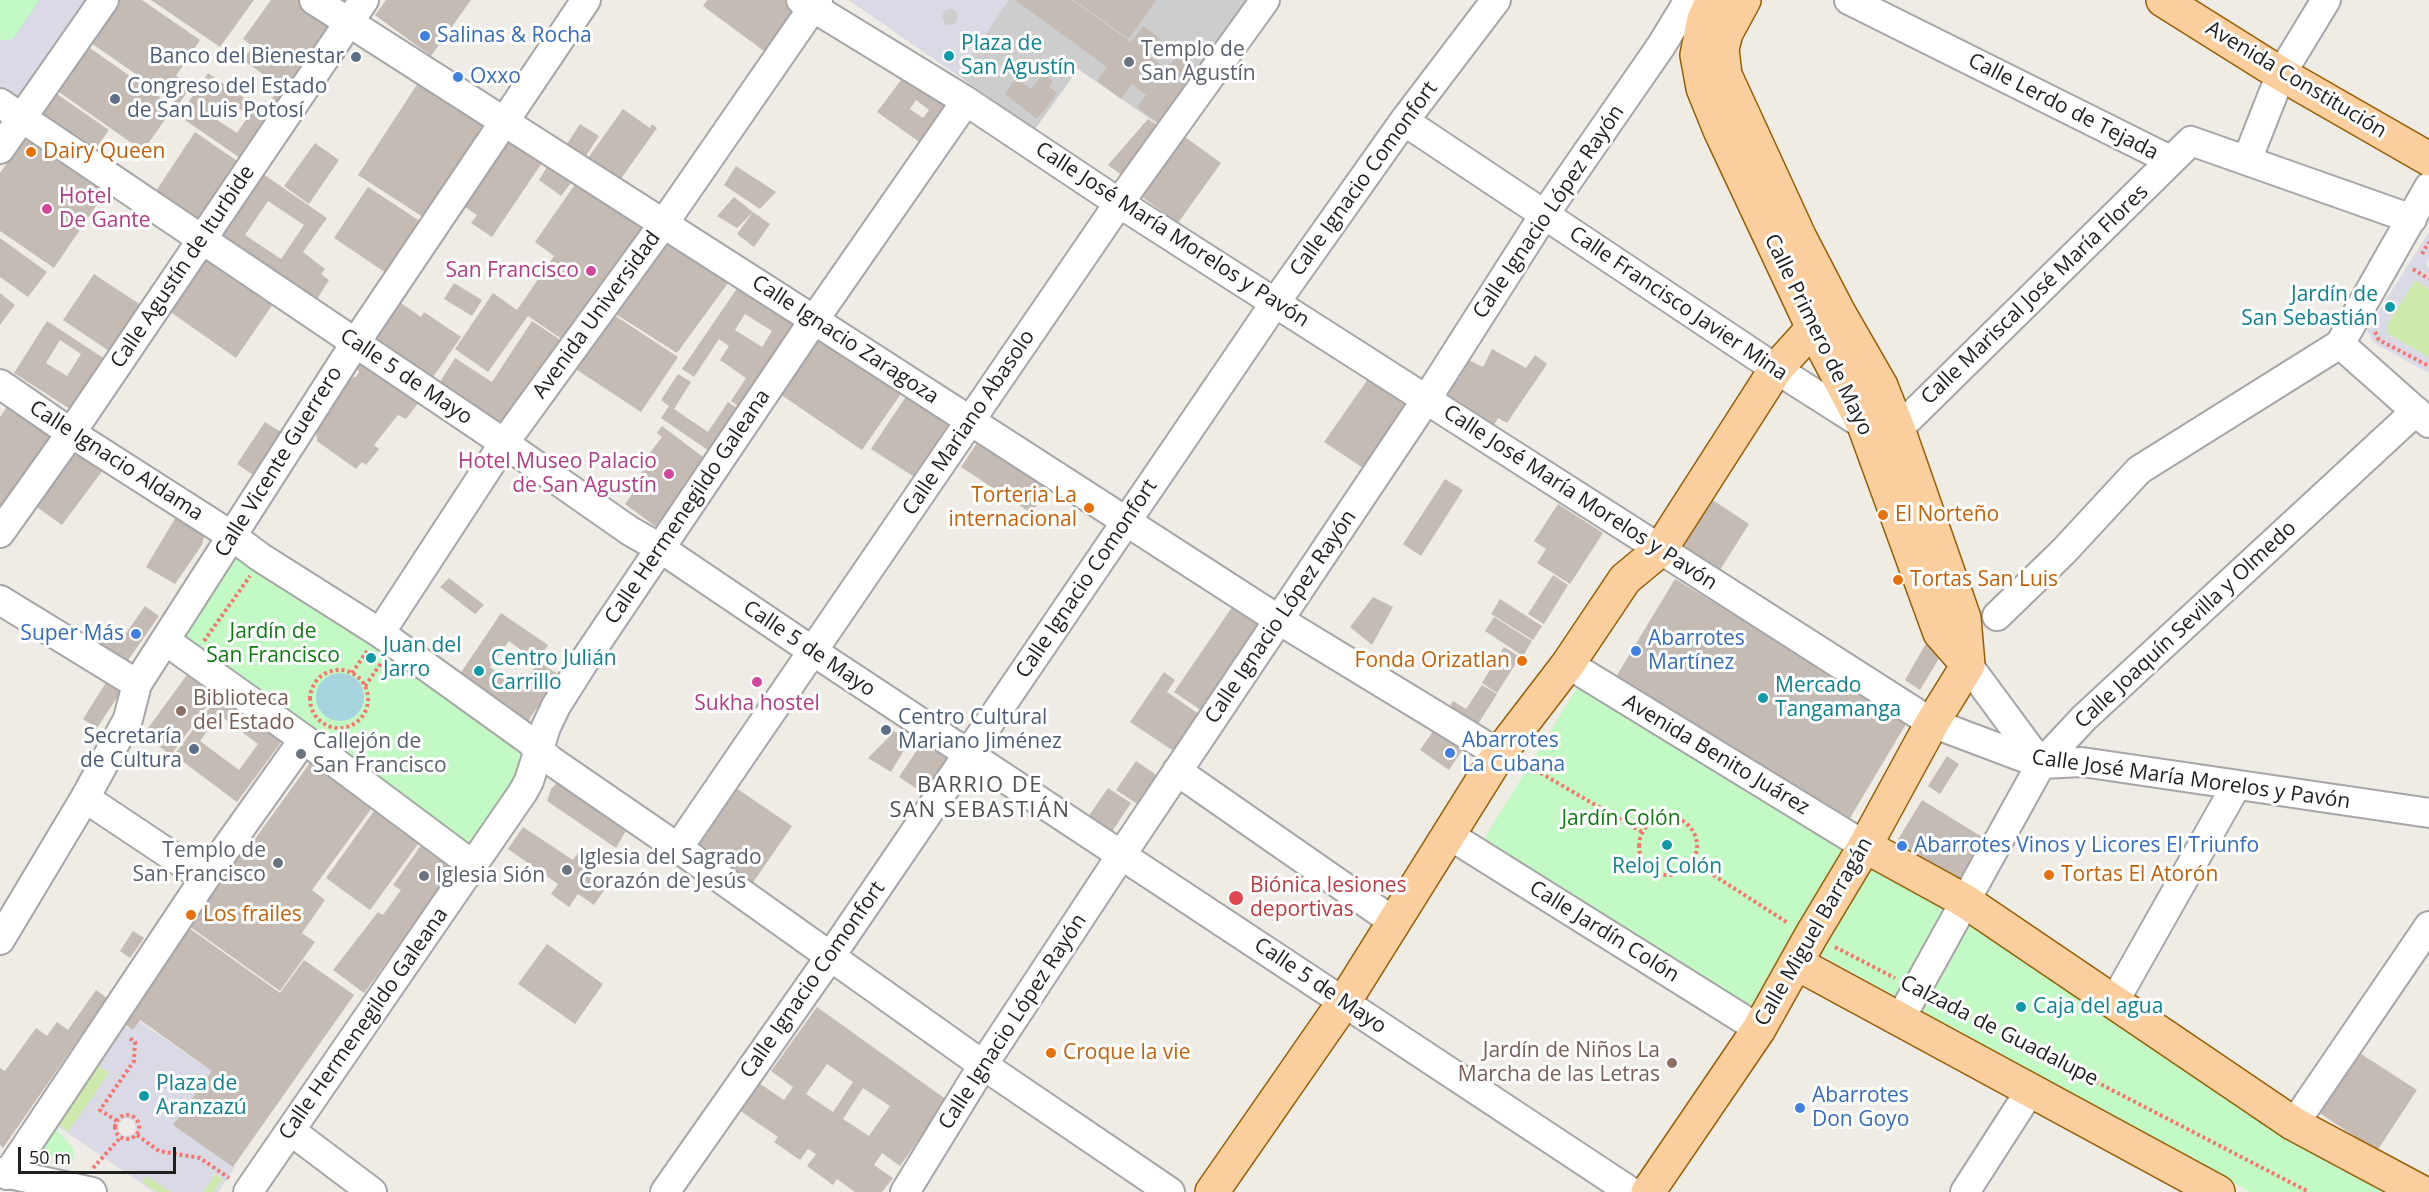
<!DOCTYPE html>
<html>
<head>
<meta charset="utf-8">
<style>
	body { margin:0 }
	#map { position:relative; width:2429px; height:1192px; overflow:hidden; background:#efebe5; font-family:"Open Sans",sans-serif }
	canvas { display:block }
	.scale { position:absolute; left:18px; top:1147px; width:158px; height:27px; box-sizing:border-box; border:3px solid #1f1f1f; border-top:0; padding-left:8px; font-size:18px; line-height:21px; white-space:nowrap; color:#1f1f1f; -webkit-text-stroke:4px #fff; paint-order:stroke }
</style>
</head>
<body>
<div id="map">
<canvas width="2429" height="1192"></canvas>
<div class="scale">50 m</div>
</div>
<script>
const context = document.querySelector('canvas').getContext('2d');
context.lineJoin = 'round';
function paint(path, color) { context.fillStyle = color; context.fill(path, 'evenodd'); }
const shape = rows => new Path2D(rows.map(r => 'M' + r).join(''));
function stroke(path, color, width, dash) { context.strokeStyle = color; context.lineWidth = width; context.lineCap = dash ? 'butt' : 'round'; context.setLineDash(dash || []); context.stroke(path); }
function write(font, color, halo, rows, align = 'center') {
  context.font = font + ' "Open Sans",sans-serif'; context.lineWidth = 6; context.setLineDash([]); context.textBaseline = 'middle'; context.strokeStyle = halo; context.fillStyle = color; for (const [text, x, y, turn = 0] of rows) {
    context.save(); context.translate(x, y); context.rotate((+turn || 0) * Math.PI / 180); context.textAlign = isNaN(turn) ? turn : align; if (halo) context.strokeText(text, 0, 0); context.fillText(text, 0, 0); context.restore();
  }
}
paint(shape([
	[849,0,1259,0,1165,129,1078,69,1035,129]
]), '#cdcdcd');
paint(shape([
	[2415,280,2429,289,2429,357,2391,336,2387,332,2387,325],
	[98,1065,109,1073,69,1132,58,1125],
	[215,1174,223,1179,214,1192,203,1192],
	[147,1175,171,1192,156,1192,142,1182]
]), '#cde9ab');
paint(shape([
	[0,0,71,0,0,65],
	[239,554,534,751,470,856,177,636,231,559],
	[334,674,342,674,326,717,320,711,316,696,322,682],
	[1580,683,1850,848,1751,1008,1481,844],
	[1863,857,1962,907,2286,1135,2385,1192,2250,1192,1810,949],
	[53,1126,73,1148,74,1161,42,1154,37,1160,12,1147]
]), '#c2f9c4');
paint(shape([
	[39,0,104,0,0,149,0,40,13,39],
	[849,0,1009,0,957,75],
	[951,9,956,11,958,18,956,23,950,25,945,24,942,17,945,10],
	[2429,232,2429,259,2426,265,2429,267,2429,289,2415,280,2387,325,2387,332,2391,336,2429,357,2429,373,2374,343,2367,330],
	[139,1021,212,1071,174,1126,235,1167,218,1192,214,1192,223,1179,215,1174,203,1192,171,1192,146,1176,142,1182,156,1192,154,1192,56,1125,118,1023,133,1030],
	[98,1065,109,1073,68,1132,58,1124],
	[123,1119,129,1119,134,1121,136,1130,133,1135,124,1136,119,1132,118,1126]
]), '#d9dae5');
paint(shape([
	'316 697a24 24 0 1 1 48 0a24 24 0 1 1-48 0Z'
]), '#a6d3dd');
paint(shape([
	[120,0,142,0,200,40,176,76,191,86,179,104,91,43],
	[151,0,254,0,220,47],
	[271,0,299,0,335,24,281,114,267,105,283,84,274,77,271,80,243,60,253,46,243,39],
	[386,0,471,0,431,56,375,15],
	[707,0,787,0,803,10,772,57,703,6],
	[1015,0,1072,0,1131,42,1143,26,1162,40,1150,57,1167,69,1178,54,1203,73,1163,127,1137,107,1146,95,1132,84,1121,99,1097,81,1107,67],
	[1074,0,1156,0,1129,39],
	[87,46,174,107,143,151,56,90],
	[907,72,958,103,928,148,877,112],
	[916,100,929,110,923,118,910,109],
	[208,73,275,119,246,162,179,116],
	[223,98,249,115,237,133,211,116],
	[1043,74,1053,81,1049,87,1057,93,1037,119,1005,94,1016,78,1031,89],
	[420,80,488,125,426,219,358,175],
	[54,92,109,130,91,155,36,117],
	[623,109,650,128,652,124,657,128,620,180,588,158],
	[1148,119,1163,129,1128,180,1108,165],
	[580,124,599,136,582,162,563,150],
	[195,132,243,165,202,226,154,194],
	[510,133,546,157,492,237,471,223,477,215,462,205],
	[34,135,109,187,54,268,0,231,0,173,25,138],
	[1185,137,1221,163,1178,223,1142,197],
	[315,143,339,160,309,204,284,186],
	[736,166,776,192,760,209,724,185],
	[547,167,571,183,561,196,539,180],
	[263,174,327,218,303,252,325,269,321,274,329,280,314,304,219,238],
	[268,201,304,225,281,259,245,235],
	[580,177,641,218,643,229,566,342,528,316,488,372,455,349,493,293,517,310,554,256,535,242],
	[368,187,423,223,389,275,334,238],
	[734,197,753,212,737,228,717,216],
	[753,212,770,224,754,247,737,234],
	[666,237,731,279,677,353,611,311],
	[0,238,47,272,28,297,0,277],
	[213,259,275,301,236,358,169,311,200,263],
	[94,274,150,311,118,357,63,320],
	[742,281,805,324,745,411,731,401,746,378,720,360,729,346,719,339,694,377,682,369],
	[745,314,772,331,762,347,735,330],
	[454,283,482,300,472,316,444,299],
	[0,293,15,305,0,325],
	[395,299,421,317,424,312,461,337,431,380,377,342,374,337],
	[611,313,678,357,641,412,574,368],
	[47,321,108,361,70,409,14,373],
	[60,340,81,354,67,376,46,363],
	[532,321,565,343,511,424,497,426,438,385,455,358,492,382],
	[820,330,905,388,862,450,777,392],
	[1492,349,1526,368,1535,355,1547,364,1507,423,1498,418,1492,428,1443,399,1467,359,1483,367],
	[360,361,419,402,406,419,398,415,374,445,379,449,372,458,366,465,362,462,356,469,317,441,316,423,348,378,356,377,359,372,356,367],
	[678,374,691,382,674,409,708,432,728,402,744,413,715,455,661,418,669,406,661,400],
	[1368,379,1406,405,1363,468,1324,442],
	[911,389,956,419,916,478,871,449],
	[11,401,60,435,0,522,0,417],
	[265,422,281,432,253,475,237,464],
	[662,426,707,460,659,529,625,504,633,493,628,489,653,458,649,454,662,437,657,433],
	[983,434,1053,481,1031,513,961,467],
	[85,452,106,466,62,525,34,505,72,454],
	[1445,479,1463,490,1421,556,1403,544],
	[1711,499,1749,524,1718,573,1680,548],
	[1558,504,1603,533,1570,584,1537,563,1546,549,1534,541],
	[176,517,203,533,204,537,202,545,175,584,146,567],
	[1553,575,1568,585,1544,624,1528,614],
	[449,578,484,605,475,614,440,587],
	[1675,579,1909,719,1850,818,1616,677],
	[1373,597,1393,607,1372,645,1350,627],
	[1500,599,1542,626,1533,640,1491,614],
	[1237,600,1268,621,1205,713,1174,692],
	[145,606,159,616,126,663,99,645,110,630,122,639],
	[501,613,548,645,537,662,509,641,490,667,520,688,539,662,559,675,526,724,458,677],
	[1494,617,1532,641,1523,656,1485,631],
	[1936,639,1941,655,1920,690,1905,680,1925,645],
	[1504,647,1520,657,1497,693,1482,683],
	[192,668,220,688,171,755,143,735],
	[1164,672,1175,680,1167,692,1203,717,1178,754,1130,722],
	[107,681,122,690,97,728,83,719],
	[1482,685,1497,694,1476,727,1445,715,1453,701,1466,709],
	[223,690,285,737,237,802,174,755],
	[219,715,258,744,239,770,200,741],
	[1436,727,1465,746,1449,770,1420,750],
	[888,728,910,740,891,772,868,758,891,735],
	[927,735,957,755,929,797,899,777],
	[1947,756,1959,764,1940,794,1928,786],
	[312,760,374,805,312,890,325,900,302,933,315,942,280,991,182,921,241,839,250,846],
	[1136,761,1158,776,1139,805,1116,790],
	[558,782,631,822,616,848,547,801,551,789],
	[733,786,792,826,752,884,693,845],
	[1108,788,1131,803,1111,833,1088,817],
	[1922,800,1987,840,1959,886,1894,846],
	[376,808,421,840,370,910,326,878],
	[523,827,573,860,580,850,600,864,592,876,607,886,594,905,578,894,569,907,551,894,558,884,508,849],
	[1665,841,1671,844,1668,849,1663,846],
	[422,844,455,868,364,993,333,970,378,912,383,915,401,890,393,885],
	[182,923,280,993,304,960,354,995,233,1167,173,1125,212,1071,140,1020,133,1030,118,1020],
	[133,931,144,938,130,958,120,951],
	[547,944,603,984,575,1024,518,984],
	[96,990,107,998,3,1148,0,1145,0,1068,5,1071,36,1028,47,1036,57,1022,68,1030],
	[817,1007,947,1100,900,1166,882,1153,874,1165,893,1178,882,1192,855,1192,837,1179,833,1185,807,1166,816,1154,808,1149,800,1160,774,1142,778,1137,739,1110,759,1083,784,1100,793,1087,771,1071],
	[827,1064,853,1082,833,1112,806,1094],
	[863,1088,890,1106,869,1136,843,1119],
	[2355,1050,2417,1090,2377,1151,2315,1110]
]), '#c4bbb4');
const minor = shape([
	[314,0,814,320,1279,620,1499,754],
	[801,0,966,101,1119,203,1932,723,2041,764,2082,762,2429,813],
	[1849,0,2170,160],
	[0,103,504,443,630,531,660,548,814,652,1631,1192],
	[1404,121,1776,369,1864,425,1898,429,2191,141,2412,219],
	[0,149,104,0],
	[2247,160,2281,74,2326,0],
	[2340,344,2429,423],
	[0,384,71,433,232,536,260,557,380,633,530,741,550,760,678,848,983,1065,1170,1192],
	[0,533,71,433,364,0],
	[0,600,137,684],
	[1997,616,2064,551,2139,470,2340,344,2429,187],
	[380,633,504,443,664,223,818,0],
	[166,641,305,740,474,866],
	[1568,664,1865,846],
	[1968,665,2041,764],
	[1177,771,1394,922],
	[85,798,205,878],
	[1449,835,1759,1029],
	[678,848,1119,203,1265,0],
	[0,940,85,798,128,719,137,684,356,342,586,0],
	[2114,1002,2236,786],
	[1899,1021,2041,764,2084,718,2416,411],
	[2294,1124,2429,926],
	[291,1131,372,1192],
	[0,1172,92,1192],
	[7,1175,205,878,299,746],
	[248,1192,523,792,529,781,546,727,556,706,585,660,814,320,966,101],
	[665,1192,830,957,1275,303,1404,121,1496,0],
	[905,1192,983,1065,1122,854,1426,400,1544,215,1661,46,1689,0],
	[1965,1192,2030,1091]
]);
const major = shape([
	[1713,0,1704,19,1697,55,1703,88,1720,130,1813,328,1864,425,1940,633,1968,665],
	[1744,0,1726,33,1722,49,1725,75,1799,236,1839,313,1881,386,1898,429,1964,618,1968,665],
	[2163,0,2281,74,2429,159],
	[1865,846,1965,901,2294,1124,2421,1192],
	[1796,963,2218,1192],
	[1212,1192,1344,1002,1499,754,1568,664,1625,579,1660,550,1776,369,1813,328,1839,313],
	[1648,1192,1759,1029,1811,936,1865,846,1932,723,1968,665]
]);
stroke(minor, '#a6a6a6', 32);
stroke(major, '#975e02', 36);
stroke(shape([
	[2422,254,2429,242],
	[2413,269,2429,279],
	[2375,332,2379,340,2429,366],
	[204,641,250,576],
	'310 699a29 29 0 1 1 58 0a29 29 0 1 1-58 0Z',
	[352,673,367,651],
	[365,686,382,662],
	[1525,764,1642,832],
	'1639 846a29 29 0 1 1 58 0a29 29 0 1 1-58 0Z',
	[1693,862,1788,923],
	[1835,947,1895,978],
	[1936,999,2309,1192],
	'115 1127a12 12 0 1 1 24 0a12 12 0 1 1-24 0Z',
	[117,1121,100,1110,134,1061,135,1042,128,1037],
	[137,1135,159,1151,200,1158,229,1178],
	[93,1168,120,1138]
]), '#f8746d', 4, [3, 3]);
stroke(minor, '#fff', 28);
stroke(major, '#fbce9e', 33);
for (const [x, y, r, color] of [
	[425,36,6,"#3f7fe0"],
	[949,56,6,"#0f9aa8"],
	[356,57,6,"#5c6f8a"],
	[1129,62,6,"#6b7280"],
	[458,77,6,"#3f7fe0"],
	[115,99,6,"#5c6f8a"],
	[31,152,6,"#e8710a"],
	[47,209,6,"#d1479c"],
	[591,271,6,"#d1479c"],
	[2390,307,6,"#0f9aa8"],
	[669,474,6,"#d1479c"],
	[1089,508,6,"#e8710a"],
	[1883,515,6,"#e8710a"],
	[1898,580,6,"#e8710a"],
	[136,634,6,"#3f7fe0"],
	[1636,651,6,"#3f7fe0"],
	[371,658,6,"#0f9aa8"],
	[1522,661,6,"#e8710a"],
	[479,671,6,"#0f9aa8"],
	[757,682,6,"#d1479c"],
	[1763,698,6,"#0f9aa8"],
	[181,711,6,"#8d6e63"],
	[886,730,6,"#5c6f8a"],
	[194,749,6,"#5c6f8a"],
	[1450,753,6,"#3f7fe0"],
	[301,754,6,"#6b7280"],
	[1667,845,6,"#0f9aa8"],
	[1902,846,6,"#3f7fe0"],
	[278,863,6,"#6b7280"],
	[567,870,6,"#6b7280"],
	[2049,875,6,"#e8710a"],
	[424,876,6,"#6b7280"],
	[1236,898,8,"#e0444e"],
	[191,915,6,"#e8710a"],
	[2021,1007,6,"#0f9aa8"],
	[1051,1053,6,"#e8710a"],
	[1672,1063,6,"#8d6e63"],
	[144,1096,6,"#0f9aa8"],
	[1800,1108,6,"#3f7fe0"]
]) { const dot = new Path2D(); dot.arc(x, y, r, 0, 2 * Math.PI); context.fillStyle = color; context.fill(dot); stroke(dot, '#fff', 2); }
write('21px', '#366cbe', '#fff', [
	["Salinas & Rocha",437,36],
	["Oxxo",470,77],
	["Super Más",124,634,"right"],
	["Abarrotes",1648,639],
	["Martínez",1648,663],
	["Abarrotes",1462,741],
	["La Cubana",1462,765],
	["Abarrotes Vinos y Licores El Triunfo",1914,846],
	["Abarrotes",1812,1096],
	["Don Goyo",1812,1120]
], 'left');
write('21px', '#0d838f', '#fff', [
	["Plaza de",961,44],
	["San Agustín",961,68],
	["Jardín de",2378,295,"right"],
	["San Sebastián",2378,319,"right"],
	["Juan del",383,646],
	["Jarro",383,670],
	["Centro Julián",491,659],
	["Carrillo",491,683],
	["Mercado",1775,686],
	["Tangamanga",1775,710],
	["Reloj Colón",1667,867,"center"],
	["Caja del agua",2033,1007],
	["Plaza de",156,1084],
	["Aranzazú",156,1108]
], 'left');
write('21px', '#5b616d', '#fff', [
	["Templo de",1141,50],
	["San Agustín",1141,74],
	["Callejón de",313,742],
	["San Francisco",313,766],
	["Templo de",266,851,"right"],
	["San Francisco",266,875,"right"],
	["Iglesia del Sagrado",579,858],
	["Corazón de Jesús",579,882],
	["Iglesia Sión",436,876]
], 'left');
write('21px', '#4e5e75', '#fff', [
	["Banco del Bienestar",344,57],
	["Congreso del Estado",127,87,"left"],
	["de San Luis Potosí",127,111,"left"],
	["Centro Cultural",898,718,"left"],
	["Mariano Jiménez",898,742,"left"],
	["Secretaría",182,737],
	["de Cultura",182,761]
], 'right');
write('21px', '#1f1f1f', '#fff', [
	["Avenida Constitución",2296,80,31],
	["Calle Lerdo de Tejada",2063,107,27],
	["Calle Ignacio Comonfort",1364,179,-54],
	["Calle Ignacio López Rayón",1549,212,-56],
	["Calle José María Morelos y Pavón",1172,235,33],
	["Calle Agustín de Iturbide",183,267,-56],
	["Calle Mariscal José María Flores",2035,295,-44],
	["Calle Francisco Javier Mina",1678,304,34],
	["Avenida Universidad",597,315,-54],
	["Calle Primero de Mayo",1818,335,64],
	["Calle Ignacio Zaragoza",845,340,33],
	["Calle 5 de Mayo",406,377,34],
	["Calle Mariano Abasolo",969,423,-56],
	["Calle Ignacio Aldama",116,461,33],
	["Calle Vicente Guerrero",279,462,-58],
	["Calle José María Morelos y Pavón",1580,498,33],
	["Calle Hermenegildo Galeana",688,507,-56],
	["Calle Ignacio Comonfort",1087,579,-56],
	["Calle Ignacio López Rayón",1281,617,-56],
	["Calle Joaquín Sevilla y Olmedo",2186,625,-43],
	["Calle 5 de Mayo",809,649,34],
	["Avenida Benito Juárez",1716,755,31],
	["Calle José María Morelos y Pavón",2191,780,8],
	["Calle Jardín Colón",1604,932,32],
	["Calle Miguel Barragán",1814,932,-60],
	["Calle Ignacio Comonfort",813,980,-55],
	["Calle 5 de Mayo",1320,986,34],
	["Calle Ignacio López Rayón",1013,1022,-57],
	["Calle Hermenegildo Galeana",364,1024,-55],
	["Calzada de Guadalupe",1999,1031,27]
]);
write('21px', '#c56008', '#fff', [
	["Dairy Queen",43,152],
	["Torteria La",1077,496,"right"],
	["internacional",1077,520,"right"],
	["El Norteño",1895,515],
	["Tortas San Luis",1910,580],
	["Fonda Orizatlan",1510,661,"right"],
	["Tortas El Atorón",2061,875],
	["Los frailes",203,915],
	["Croque la vie",1063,1053]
], 'left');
write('21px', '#b23c85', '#fff', [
	["Hotel",59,197,"left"],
	["De Gante",59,221,"left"],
	["San Francisco",579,271],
	["Hotel Museo Palacio",657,462],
	["de San Agustín",657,486],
	["Sukha hostel",757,704,"center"]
], 'right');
write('21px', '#0d7c10', '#fff', [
	["Jardín de",273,632],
	["San Francisco",273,656],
	["Jardín Colón",1621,819]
]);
write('21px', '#785e54', '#fff', [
	["Biblioteca",193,699],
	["del Estado",193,723],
	["Jardín de Niños La",1660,1051,"right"],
	["Marcha de las Letras",1660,1075,"right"]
], 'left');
write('21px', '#be3a42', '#fff', [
	["Biónica lesiones",1250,886],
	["deportivas",1250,910]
], 'left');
context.letterSpacing = '1.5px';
write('22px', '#525252', '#fff', [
	["BARRIO DE",980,786],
	["SAN SEBASTIÁN",980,811]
]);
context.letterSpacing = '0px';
</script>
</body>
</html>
